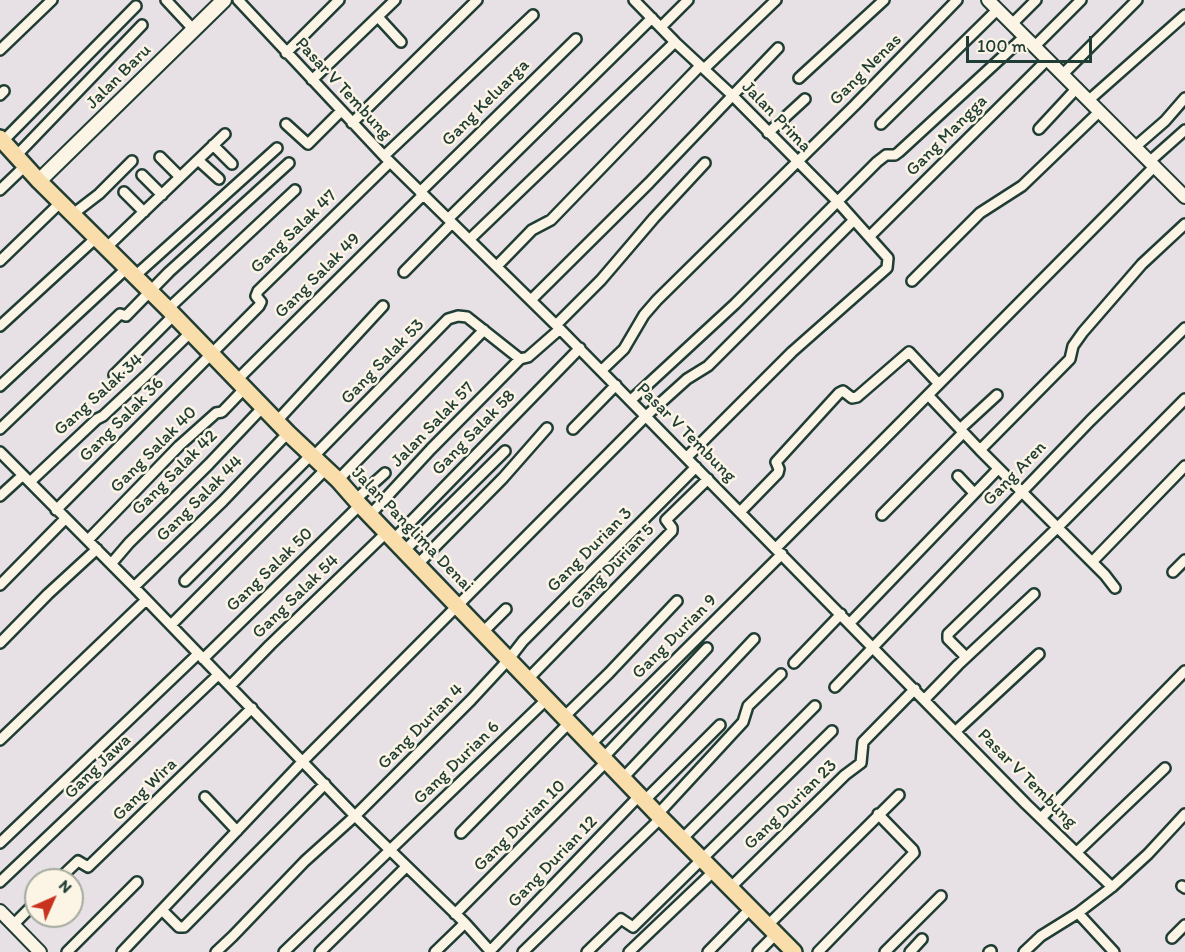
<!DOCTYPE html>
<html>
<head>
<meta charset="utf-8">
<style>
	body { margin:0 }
	#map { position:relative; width:1185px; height:952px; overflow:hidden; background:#e7e0e4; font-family:Itim,sans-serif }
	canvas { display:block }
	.north { position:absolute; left:24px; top:868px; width:60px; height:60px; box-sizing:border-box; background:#fcf5e5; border:2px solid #a4ab9e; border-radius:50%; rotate:45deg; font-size:16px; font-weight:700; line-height:24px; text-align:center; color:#1f3d34 }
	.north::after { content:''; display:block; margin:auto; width:21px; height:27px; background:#c8321e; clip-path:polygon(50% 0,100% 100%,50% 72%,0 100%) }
	.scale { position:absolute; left:966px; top:36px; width:126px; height:27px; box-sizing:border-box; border:3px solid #1f3d34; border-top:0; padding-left:8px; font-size:18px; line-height:21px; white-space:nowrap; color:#1f3d34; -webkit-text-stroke:4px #fcf5e5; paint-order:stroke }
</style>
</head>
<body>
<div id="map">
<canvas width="1185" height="952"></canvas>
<div class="north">N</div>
<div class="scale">100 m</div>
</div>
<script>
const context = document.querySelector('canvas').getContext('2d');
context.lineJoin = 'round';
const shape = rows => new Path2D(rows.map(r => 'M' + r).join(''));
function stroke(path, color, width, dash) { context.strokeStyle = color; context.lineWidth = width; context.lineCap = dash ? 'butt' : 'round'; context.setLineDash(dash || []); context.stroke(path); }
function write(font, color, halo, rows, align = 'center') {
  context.font = font + ' Itim,sans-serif'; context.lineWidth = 5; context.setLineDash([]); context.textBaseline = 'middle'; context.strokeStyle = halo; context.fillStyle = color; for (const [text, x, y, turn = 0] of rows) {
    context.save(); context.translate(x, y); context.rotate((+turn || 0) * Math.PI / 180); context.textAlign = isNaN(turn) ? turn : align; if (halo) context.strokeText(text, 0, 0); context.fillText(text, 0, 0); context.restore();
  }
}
const minor = shape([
	[166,0,193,29],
	[238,0,384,156,560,329,1026,804,1112,887],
	[634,0,675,42,733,96,837,201,888,258,887,268,792,352,687,457],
	[378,17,401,42],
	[1012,24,1036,0],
	[661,27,688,0],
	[1034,47,1081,0],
	[0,50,52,0],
	[286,53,339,0],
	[704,69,776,0],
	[1063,74,1137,0],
	[799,78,884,0],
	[312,80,395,0],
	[0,95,4,91],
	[1089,100,1185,15],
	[352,123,477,0],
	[286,124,308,144,341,111],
	[881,124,997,10],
	[1039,129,1077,88],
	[768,133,805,99],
	[3,141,136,6],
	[213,145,232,164],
	[1135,147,1165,121,1185,98],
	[16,156,142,25],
	[384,156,533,15],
	[160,157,180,177],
	[198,160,219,179],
	[1149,162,1185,130],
	[142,175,162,195],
	[0,190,25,166],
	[124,192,144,212],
	[420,192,576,39],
	[73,214,99,194,132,161],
	[448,219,652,18],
	[870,236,1047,60],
	[470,239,675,42],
	[107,247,225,134],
	[0,261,61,202],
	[497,266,532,230,551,220,700,66],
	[404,272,452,223],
	[135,276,277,148],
	[912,281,980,213,1022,186,1100,111],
	[531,300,649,183,778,48],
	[168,309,295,190],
	[556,325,601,280,654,218,705,163],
	[0,326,97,237],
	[601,371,624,349,644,315,657,300,855,105,957,0],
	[114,375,174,315],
	[237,380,423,195],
	[0,386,127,268],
	[631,400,735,304,877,162,886,155,895,155,899,152,1024,37],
	[277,421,383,306],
	[0,429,120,314,126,316,169,272,289,163],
	[573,429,616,385],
	[960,429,997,395],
	[980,450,1070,359,1073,346,1083,332,1142,264,1185,224],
	[0,452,134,587,355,816,465,923,491,952],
	[313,457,448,319,458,316,467,317,520,359,528,357,560,329],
	[958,476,974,493],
	[338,480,484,330],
	[30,482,97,419,103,416,149,373,190,333],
	[0,496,23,475],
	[355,500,385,473],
	[56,510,259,306,261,302,256,296,258,291,390,162],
	[741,511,778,473,779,469,776,462,839,393,843,391,852,398,857,397,909,352,939,384],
	[370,515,431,449,520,359],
	[882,515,963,433],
	[88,540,179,446,216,413,222,412,245,388],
	[393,540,580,348],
	[776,548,928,395],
	[404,551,505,451],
	[1092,562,1185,466],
	[111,564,129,543,209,464,263,407],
	[417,565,503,478,547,428],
	[1173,572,1185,560],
	[185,581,311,455],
	[0,585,65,519],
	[134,587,223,501,288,433],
	[1115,588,1105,575,980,450,928,395,1154,167],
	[850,623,998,469],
	[171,625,326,469],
	[483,632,506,609],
	[0,643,48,594,97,549],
	[966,657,948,639,948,634,1058,527,1185,399],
	[203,659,360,505],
	[794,663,841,614],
	[528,679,672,531,672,528,666,520,708,479],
	[230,686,270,645,386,533],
	[835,687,1090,421,1185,328],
	[925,699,958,665,1034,594],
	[564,717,609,673,677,601],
	[956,731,1039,654],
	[0,740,146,600],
	[591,744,782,554],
	[604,757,707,648],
	[624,777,754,639],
	[205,797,237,831],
	[645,800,720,725],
	[658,814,743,722,748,706,781,674],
	[1041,818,1185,671],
	[461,833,570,722],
	[682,839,815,706],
	[0,843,198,654],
	[1077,852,1165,768],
	[58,880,78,861,88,867,252,708],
	[0,882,218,675],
	[1182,886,1185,888],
	[730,888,845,775,861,763,863,742,915,689],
	[162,910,179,927,184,927,325,784],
	[1078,913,1114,952],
	[455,914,607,761],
	[13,925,36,902],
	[768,925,899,795],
	[1172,938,1185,925],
	[490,951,640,795],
	[67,952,137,882],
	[122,952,303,761,646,416,687,379,708,366,854,220],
	[216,952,233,936,305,861,355,816,471,700,509,659,523,641,696,467],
	[284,952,547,699],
	[320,952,406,867],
	[435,952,465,923],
	[523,952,661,818],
	[587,952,621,919,633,927,832,731],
	[629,952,714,871],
	[708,952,751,908],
	[758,952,776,934],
	[818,952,914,853,913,850,878,814],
	[885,952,941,896],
	[910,952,922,939],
	[989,952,991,951],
	[1024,952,1041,936,1078,913,1112,887,1148,854,1185,814]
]);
const tertiary = shape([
	[988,0,1185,197],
	[0,911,40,952]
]);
const secondary = shape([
	[39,181,224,0]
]);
const primary = shape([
	[0,138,39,181,168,309,288,433,338,480,360,505,661,818,794,952]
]);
stroke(minor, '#1f3d34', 14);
stroke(tertiary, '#1f3d34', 16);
stroke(secondary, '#1f3d34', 18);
stroke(primary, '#1f3d34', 20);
stroke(minor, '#fcf5e5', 9);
stroke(tertiary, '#fcf5e5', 12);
stroke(secondary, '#fcf5e5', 14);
stroke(primary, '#f9deab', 15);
write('18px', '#1f3d34', '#fcf5e5', [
	["Gang Nenas",866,70,-45],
	["Jalan Baru",119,77,-45],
	["Pasar V Tembung",343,89,47],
	["Gang Keluarga",486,103,-45],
	["Jalan Prima",776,117,46],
	["Gang Mangga",947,136,-45],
	["Gang Salak 47",294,232,-44],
	["Gang Salak 49",318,276,-45],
	["Gang Salak 53",383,362,-46],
	["Gang Salak 34",99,395,-42],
	["Gang Salak 36",122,420,-45],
	["Jalan Salak 57",433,425,-46],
	["Gang Salak 58",474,433,-46],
	["Pasar V Tembung",686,433,45],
	["Gang Salak 40",154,450,-45],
	["Gang Salak 42",175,473,-45],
	["Gang Aren",1015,474,-46],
	["Gang Salak 44",200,499,-45],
	["Jalan Panglima Denai",412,530,46],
	["Gang Durian 3",590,550,-45],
	["Gang Durian 5",613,567,-46],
	["Gang Salak 50",270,570,-44],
	["Gang Salak 54",296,597,-44],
	["Gang Durian 9",675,637,-45],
	["Gang Durian 4",421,727,-45],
	["Gang Durian 6",457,763,-44],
	["Gang Jawa",98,767,-44],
	["Pasar V Tembung",1027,779,45],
	["Gang Wira",145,790,-44],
	["Gang Durian 23",791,805,-44],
	["Gang Durian 10",520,826,-45],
	["Gang Durian 12",553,862,-46]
]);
</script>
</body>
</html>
